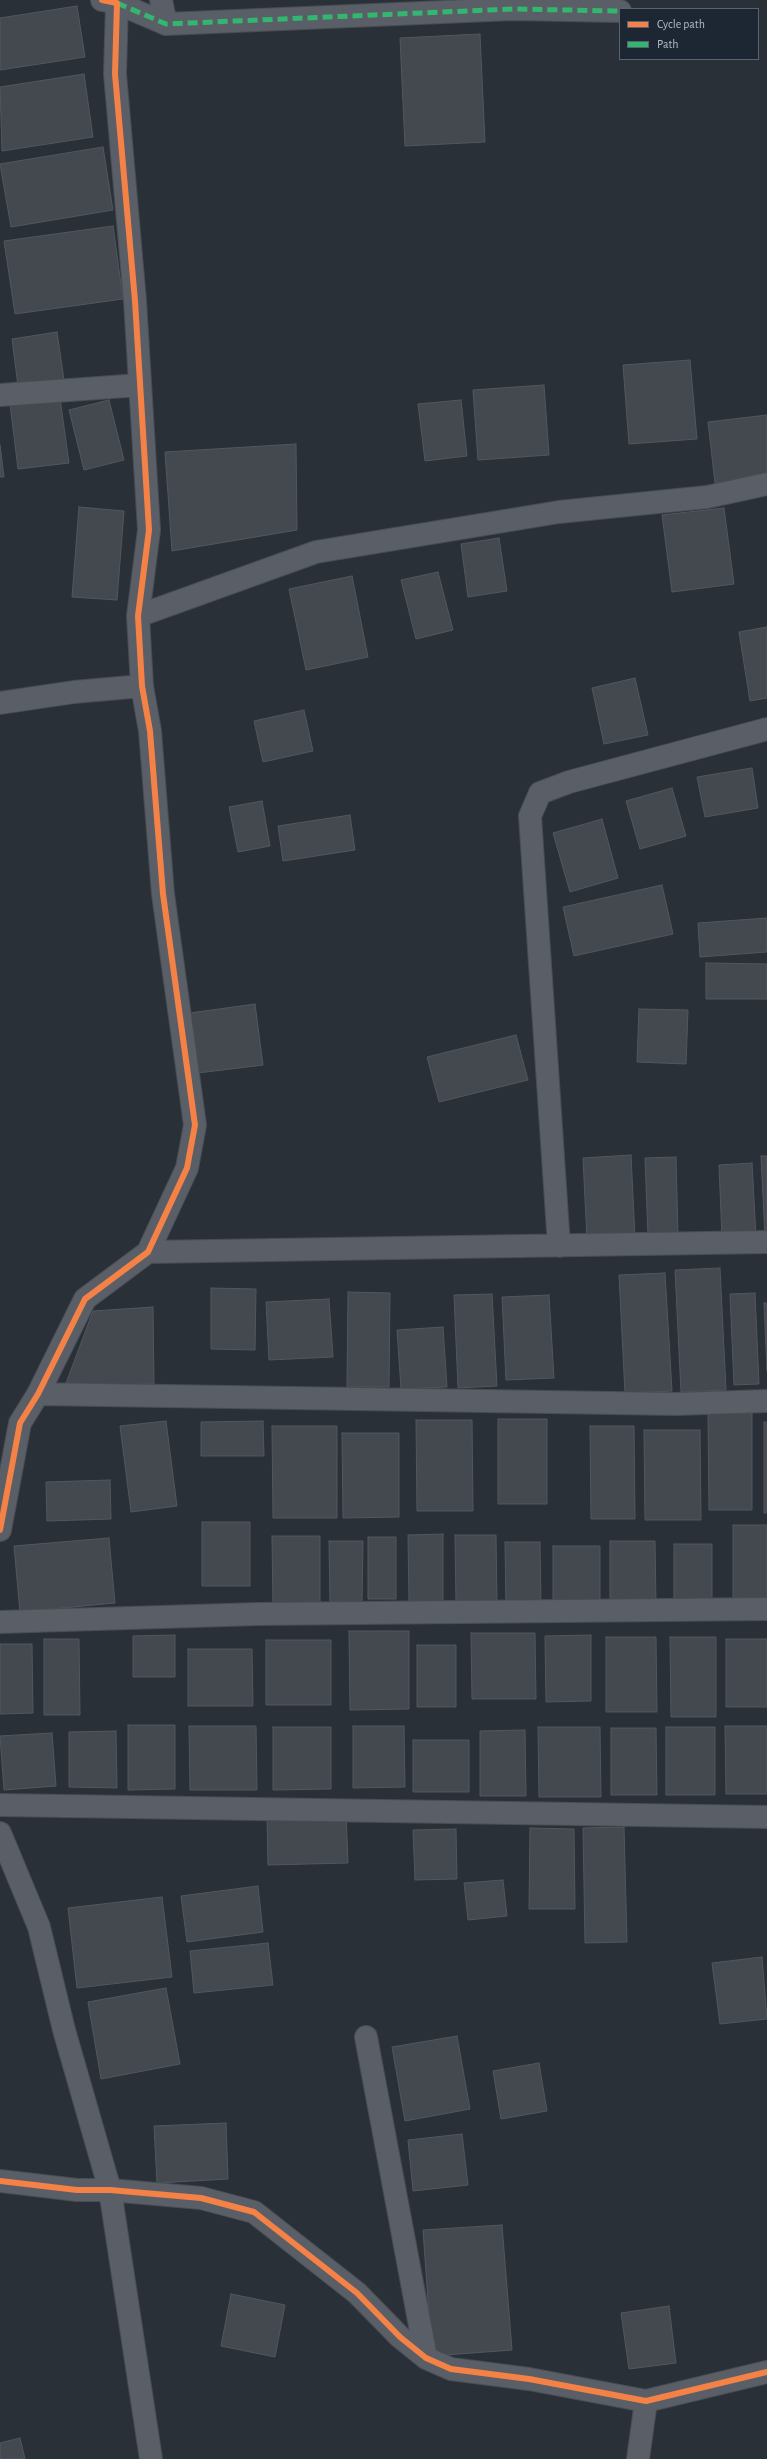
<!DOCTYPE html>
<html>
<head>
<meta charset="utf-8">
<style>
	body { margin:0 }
	#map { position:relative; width:767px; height:2459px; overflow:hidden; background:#2a3038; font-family:"Alegreya Sans",sans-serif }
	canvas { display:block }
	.legend { position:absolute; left:619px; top:8px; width:140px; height:52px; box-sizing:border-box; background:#1d2633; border:1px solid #59626f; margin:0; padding:5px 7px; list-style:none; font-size:12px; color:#b4bcc9 }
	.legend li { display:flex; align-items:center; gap:8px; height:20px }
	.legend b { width:20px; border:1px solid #59626f }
</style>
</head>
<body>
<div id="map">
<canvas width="767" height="2459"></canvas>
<ul class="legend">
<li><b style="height:5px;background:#f48246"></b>Cycle path</li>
<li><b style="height:5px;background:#33b770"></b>Path</li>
</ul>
</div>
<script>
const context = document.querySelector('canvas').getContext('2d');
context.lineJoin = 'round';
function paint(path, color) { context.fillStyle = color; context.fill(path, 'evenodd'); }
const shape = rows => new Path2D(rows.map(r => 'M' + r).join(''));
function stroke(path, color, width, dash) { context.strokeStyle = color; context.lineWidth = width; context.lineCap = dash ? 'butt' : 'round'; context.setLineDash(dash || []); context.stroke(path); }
const building = shape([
	[77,6,85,57,0,70,0,18,77,6],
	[480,34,485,142,405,146,400,38,480,34],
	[84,74,93,137,2,151,0,87,84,74],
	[103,147,113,210,11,227,0,164,103,147],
	[113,226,123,299,15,314,4,241,113,226],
	[57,332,64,380,18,386,12,339,57,332],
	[690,360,697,439,629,444,623,365,690,360],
	[544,385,549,455,478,460,473,390,544,385],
	[60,398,69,463,18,469,10,404,60,398],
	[109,400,124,460,84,470,69,410,109,400],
	[461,400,467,456,425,461,418,404,461,400],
	[767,415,767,477,715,483,708,422,767,415],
	[296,444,297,530,172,551,165,452,296,444],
	[0,445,4,477,0,477,0,445],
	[79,507,124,511,117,600,72,597,79,507],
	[724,508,734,584,672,592,662,515,724,508],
	[499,538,507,591,468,597,461,544,499,538],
	[438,572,453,630,416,639,401,580,438,572],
	[352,576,368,657,306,670,289,589,352,576],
	[767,627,767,698,750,701,739,632,767,627],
	[635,678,648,735,604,744,592,688,635,678],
	[304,710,313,751,263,762,254,721,304,710],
	[752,768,758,808,705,817,697,777,752,768],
	[672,788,686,836,640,849,626,801,672,788],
	[262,801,270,846,238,852,229,807,262,801],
	[350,815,355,850,283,861,278,826,350,815],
	[602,819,618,878,570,892,553,833,602,819],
	[662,885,673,934,574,956,563,907,662,885],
	[767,918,767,952,700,957,698,923,767,918],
	[706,963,767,964,767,999,706,999,706,963],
	[255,1004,263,1065,198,1073,190,1013,255,1004],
	[639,1009,688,1010,686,1064,637,1062,639,1009],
	[516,1035,528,1080,439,1102,427,1057,516,1035],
	[631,1155,635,1238,587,1240,583,1158,631,1155],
	[761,1156,767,1156,767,1237,765,1237,761,1156],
	[676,1157,678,1235,648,1236,645,1158,676,1157],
	[752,1163,756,1237,722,1238,719,1165,752,1163],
	[720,1268,726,1390,681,1392,675,1270,720,1268],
	[665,1273,672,1391,625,1393,619,1275,665,1273],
	[211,1288,256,1289,255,1350,211,1349,211,1288],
	[348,1292,390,1293,389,1387,347,1387,348,1292],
	[755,1293,759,1384,734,1385,730,1294,755,1293],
	[492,1294,497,1386,458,1388,454,1295,492,1294],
	[549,1295,554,1378,506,1380,502,1297,549,1295],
	[329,1299,333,1357,269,1360,266,1302,329,1299],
	[764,1303,767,1303,767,1371,764,1303],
	[153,1307,154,1384,65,1386,93,1311,153,1307],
	[443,1327,447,1387,401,1389,397,1330,443,1327],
	[708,1413,752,1413,752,1510,709,1510,708,1413],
	[498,1419,547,1419,547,1504,498,1504,498,1419],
	[416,1420,472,1420,473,1511,417,1511,416,1420],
	[166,1421,177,1506,131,1512,120,1426,166,1421],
	[263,1421,264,1456,201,1456,201,1422,263,1421],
	[764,1422,767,1422,767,1513,764,1513,764,1422],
	[272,1426,337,1426,337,1518,273,1518,272,1426],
	[590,1426,634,1426,635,1519,591,1519,590,1426],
	[644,1430,700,1430,701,1520,645,1520,644,1430],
	[342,1433,399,1433,399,1517,343,1518,342,1433],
	[110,1480,111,1519,47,1521,46,1482,110,1480],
	[202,1522,250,1522,250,1586,202,1586,202,1522],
	[733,1525,767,1525,767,1602,733,1602,733,1525],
	[443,1534,443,1603,409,1603,408,1535,443,1534],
	[455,1535,496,1535,497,1603,456,1604,455,1535],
	[272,1536,320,1536,320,1606,273,1606,272,1536],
	[368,1537,396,1537,396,1599,368,1599,368,1537],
	[109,1538,115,1603,20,1612,14,1546,109,1538],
	[329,1541,363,1541,362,1602,330,1602,329,1541],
	[610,1541,655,1541,656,1605,610,1605,610,1541],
	[505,1542,540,1542,541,1607,506,1607,505,1542],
	[674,1544,712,1544,712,1605,674,1606,674,1544],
	[553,1546,600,1546,600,1602,553,1603,553,1546],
	[349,1631,409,1631,409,1709,350,1710,349,1631],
	[471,1633,535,1633,536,1699,472,1699,471,1633],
	[175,1635,175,1677,133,1677,133,1636,175,1635],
	[591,1635,591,1701,546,1702,545,1636,591,1635],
	[606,1637,656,1637,657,1712,606,1712,606,1637],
	[670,1637,716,1637,716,1717,671,1717,670,1637],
	[44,1639,79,1639,80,1715,44,1715,44,1639],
	[726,1639,767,1639,767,1707,726,1707,726,1639],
	[266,1640,331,1640,331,1705,266,1705,266,1640],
	[0,1644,32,1644,33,1713,0,1714,0,1644],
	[417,1645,456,1645,456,1707,417,1707,417,1645],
	[188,1649,252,1649,253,1706,188,1706,188,1649],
	[128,1725,175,1725,175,1789,128,1790,128,1725],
	[189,1726,256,1726,257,1790,190,1790,189,1726],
	[353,1726,404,1726,405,1787,353,1788,353,1726],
	[725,1726,767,1726,767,1794,726,1794,725,1726],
	[273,1727,331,1727,331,1789,273,1790,273,1727],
	[538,1727,600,1727,601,1797,539,1797,538,1727],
	[666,1727,715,1727,715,1795,666,1795,666,1727],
	[611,1728,656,1728,657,1795,611,1795,611,1728],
	[525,1730,526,1796,480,1796,480,1731,525,1730],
	[116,1731,117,1788,69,1787,69,1732,116,1731],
	[52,1733,56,1786,4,1790,0,1736,52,1733],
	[413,1740,469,1740,469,1792,413,1792,413,1740],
	[346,1812,348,1863,268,1865,267,1815,346,1812],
	[624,1827,627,1942,585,1943,583,1828,624,1827],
	[530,1828,574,1829,575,1909,529,1909,530,1828],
	[456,1829,457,1879,415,1880,413,1830,456,1829],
	[503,1880,507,1916,468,1920,464,1883,503,1880],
	[258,1886,263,1932,187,1942,181,1896,258,1886],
	[162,1897,172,1977,77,1988,68,1908,162,1897],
	[268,1943,273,1985,194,1993,190,1951,268,1943],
	[762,1957,767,2019,720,2024,712,1963,762,1957],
	[166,1988,180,2064,101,2079,88,2002,166,1988],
	[457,2036,470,2109,405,2121,392,2047,457,2036],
	[539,2063,547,2111,501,2119,493,2071,539,2063],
	[226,2123,228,2179,157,2183,154,2126,226,2123],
	[462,2134,468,2185,413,2191,408,2140,462,2134],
	[502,2225,512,2350,432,2356,423,2230,502,2225],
	[231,2294,285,2305,275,2357,221,2346,231,2294],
	[669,2306,676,2363,629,2369,621,2313,669,2306],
	[20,2438,25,2459,0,2459,0,2443,20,2438]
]);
paint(building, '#444950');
stroke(building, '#52575f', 1);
const lane = shape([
	[161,0,166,24]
]);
const street = shape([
	[117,3,166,24,513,9,620,11],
	[0,395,140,385],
	[138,616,316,552,559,512,707,497,767,484],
	[0,703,74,692,142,686],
	[559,1246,530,816,540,793,569,782,767,729],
	[148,1252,767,1242],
	[38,1394,676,1404,767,1401],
	[0,1530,20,1423,38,1394,85,1299,148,1252,187,1168,195,1125,163,894,150,731,142,686,138,616,149,530,135,301,115,74,117,3,102,0],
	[0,1622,258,1614,767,1609],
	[0,1805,767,1817],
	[0,1833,39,1927,64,2030,110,2190,151,2459],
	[366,2037,426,2358],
	[0,2181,77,2190,110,2190,201,2198,254,2212,357,2293,400,2337,426,2358,451,2369,529,2379,646,2401,767,2372],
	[638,2459,646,2401]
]);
stroke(lane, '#484c53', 24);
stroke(street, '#484c53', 24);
stroke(lane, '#5a5e66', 22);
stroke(street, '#5a5e66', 22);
stroke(shape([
	[117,3,166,24,513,9,620,11]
]), '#33b770', 5, [10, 5]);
stroke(shape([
	[0,1530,20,1423,38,1394,85,1299,148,1252,187,1168,195,1125,163,894,150,731,142,686,138,616,149,530,135,301,115,74,117,3,102,0],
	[0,2181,77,2190,110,2190,201,2198,254,2212,357,2293,400,2337,426,2358,451,2369,529,2379,646,2401,767,2372]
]), '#f48246', 6);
</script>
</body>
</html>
